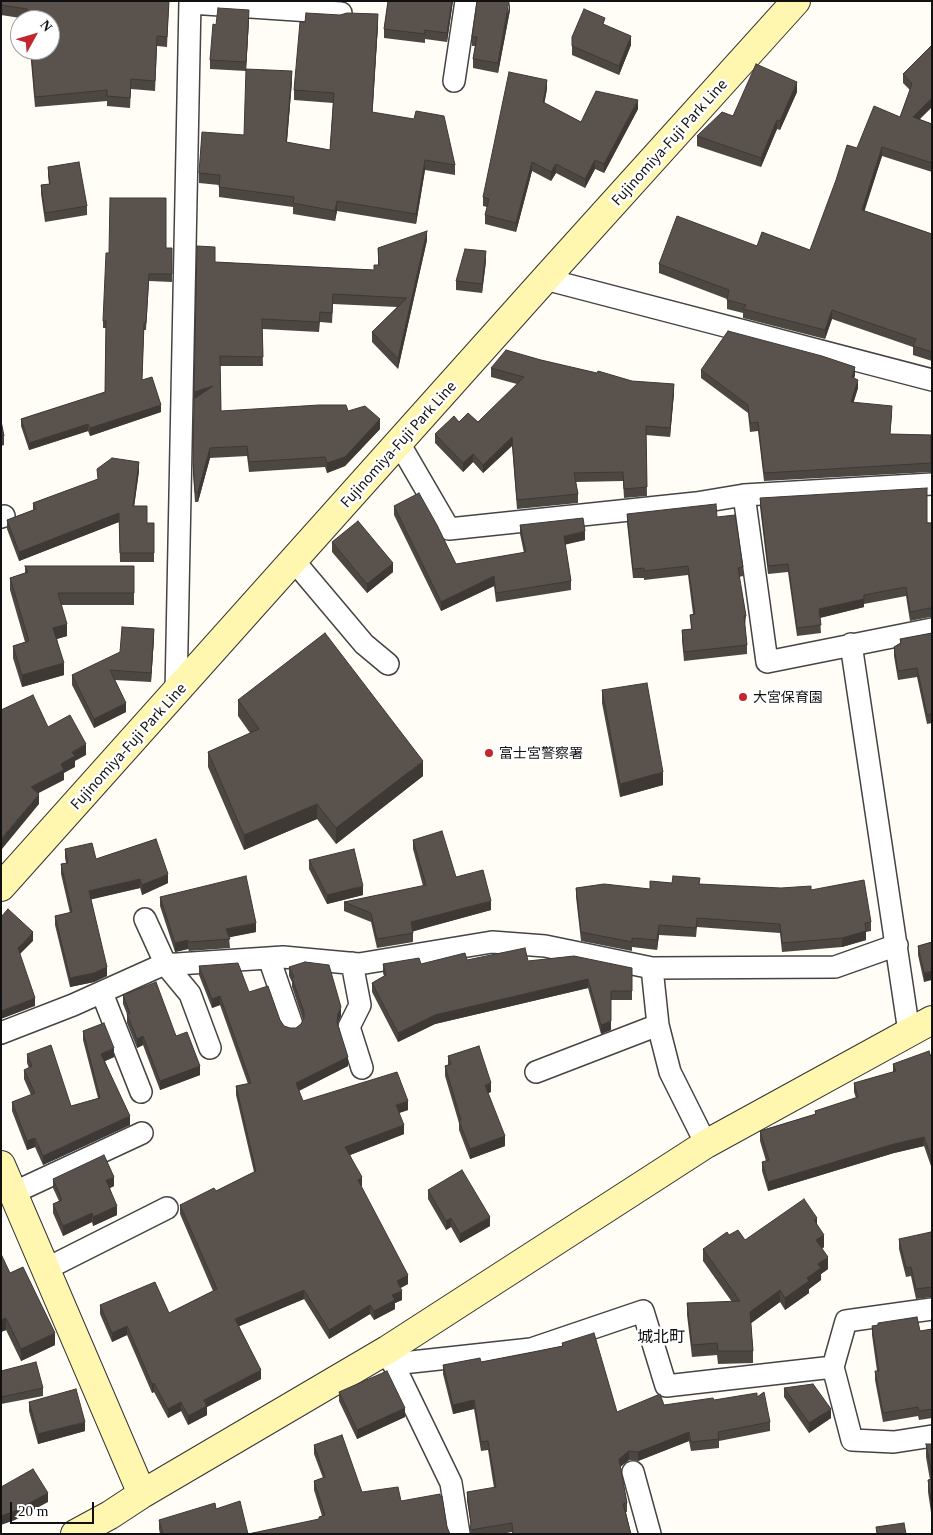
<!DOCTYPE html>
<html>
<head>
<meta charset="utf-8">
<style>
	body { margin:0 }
	#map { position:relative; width:933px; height:1535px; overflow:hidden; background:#fffdf5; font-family:Georgia,serif }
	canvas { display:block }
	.frame { position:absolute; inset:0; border:2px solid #111; pointer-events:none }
	.north { position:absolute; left:10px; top:10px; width:50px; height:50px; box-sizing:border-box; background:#fff; border:1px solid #a0a0a0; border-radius:50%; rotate:51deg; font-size:14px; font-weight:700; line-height:20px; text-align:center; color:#111 }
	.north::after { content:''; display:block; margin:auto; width:18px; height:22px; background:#c4262e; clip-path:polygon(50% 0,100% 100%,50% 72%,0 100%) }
	.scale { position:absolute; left:10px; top:1502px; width:84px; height:22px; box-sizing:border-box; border:2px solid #111; border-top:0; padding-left:6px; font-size:15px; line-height:18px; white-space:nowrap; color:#111; -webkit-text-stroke:4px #fff; paint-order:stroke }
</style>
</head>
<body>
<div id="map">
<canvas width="933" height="1535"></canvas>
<div class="frame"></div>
<div class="north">N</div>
<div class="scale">20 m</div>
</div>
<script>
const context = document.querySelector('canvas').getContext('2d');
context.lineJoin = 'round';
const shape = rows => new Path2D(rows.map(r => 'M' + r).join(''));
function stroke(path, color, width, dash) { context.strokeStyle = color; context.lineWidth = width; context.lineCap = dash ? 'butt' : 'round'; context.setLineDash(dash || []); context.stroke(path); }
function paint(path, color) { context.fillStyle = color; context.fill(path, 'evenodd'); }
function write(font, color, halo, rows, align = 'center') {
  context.font = font + ' Georgia,"Noto Sans JP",serif'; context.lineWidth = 5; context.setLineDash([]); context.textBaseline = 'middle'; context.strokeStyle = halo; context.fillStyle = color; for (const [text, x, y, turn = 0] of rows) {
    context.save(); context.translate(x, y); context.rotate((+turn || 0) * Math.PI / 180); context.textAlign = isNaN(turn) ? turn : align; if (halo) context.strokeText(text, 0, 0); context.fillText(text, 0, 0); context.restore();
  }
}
const street = shape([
	[190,3,341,13],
	[454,81,466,1],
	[545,279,932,380],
	[399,443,449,529,696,503,744,495,932,484],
	[744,495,767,662,932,629],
	[1,517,4,516],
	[294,561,364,644,388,664],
	[851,644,909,1032],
	[176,692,190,1],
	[145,919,166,965,190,994,210,1048],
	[269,958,292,1025],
	[352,963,360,1005,349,1027,362,1068],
	[102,993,141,1092],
	[1,1033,73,1005,162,965,283,957,359,964,492,942,545,946,652,968],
	[536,1072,658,1025],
	[706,1144,670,1072,658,1025,652,968,835,967,897,945],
	[13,1193,142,1133],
	[46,1269,167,1208],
	[932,1309,846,1321,833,1367,852,1440,894,1442,932,1436],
	[388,1353,451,1483,459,1534],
	[393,1364,531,1349,643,1311,666,1386,833,1367],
	[633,1472,650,1534]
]);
const secondary = shape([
	[1,887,545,279,796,1],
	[1,1165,142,1494],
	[75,1534,110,1515,142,1494,387,1350,706,1144,932,1020]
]);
stroke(street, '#444', 24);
stroke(secondary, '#333', 30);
stroke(street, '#fff', 21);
stroke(secondary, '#fff6b0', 28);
paint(shape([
	[1,1,169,1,167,47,157,46,155,91,131,89,130,108,107,106,107,101,35,107,30,50,50,50,50,20,27,20,27,19,1,15],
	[388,1,453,1,447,42,425,39,425,43,384,38,384,29],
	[510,10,498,73,473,68,473,59,475,46,472,46,472,37],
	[249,19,246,71,210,69,210,60,216,25],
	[378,25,372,112,455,165,455,175,425,170,416,224,337,211,335,221,293,214,293,207,219,197,219,185,199,183,199,173,244,135,292,81,287,142,330,150,333,103,294,100,294,90],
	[605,25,631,45,619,75,572,55,572,37],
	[932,45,932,107,919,119,932,124,932,172,882,156,864,211,932,234,932,361,913,355,913,347,832,319,825,339,743,318,743,313,727,309,727,299,659,273,659,264,757,246,810,250,857,148,900,117,910,90,903,83,903,74],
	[547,89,544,103,581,122,638,109,604,173,595,169,585,188,556,173,551,181,532,171,516,232,485,224,485,215,487,207,483,206,483,197],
	[797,92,780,130,777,129,761,167,697,146,697,136,733,116],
	[48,167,87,206,87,215,45,222,41,194,41,185,49,184,48,176],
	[427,240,398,369,372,342,372,332,397,307,333,304,332,323,320,322,319,332,262,329,263,366,220,366,221,411,348,411,380,429,345,466,327,473,325,467,249,472,247,456,210,458,198,502,195,502,193,473,193,463,197,246,215,262,374,270,378,265,378,248],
	[166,248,172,248,172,282,149,281,146,330,144,330,142,380,161,412,90,436,88,431,29,450,21,426,21,419,105,392,106,328,103,328,103,321],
	[486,261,482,293,456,290,456,281],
	[541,360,674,393,670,437,646,435,647,496,624,498,623,481,576,482,578,494,578,503,517,509,512,446,483,473,473,462,463,472,435,443,435,434,459,422,478,422,517,384,491,377,491,368],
	[701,370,855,375,854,378,858,388,853,403,892,414,890,434,931,435,931,472,764,481,758,431,750,432,748,413,701,378],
	[1,421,4,436,4,445,1,446],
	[139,471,134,506,147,523,154,523,154,562,120,562,119,522,19,561,7,529,7,520,33,510,33,503],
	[760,498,932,523,932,617,930,617,910,621,906,596,864,604,864,607,820,618,821,633,797,636,788,572,768,574,760,507],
	[394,506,456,564,524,553,520,534,520,525,585,540,565,544,571,581,571,590,496,602,494,586,441,611,394,515],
	[627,514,717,517,743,567,743,576,739,577,746,616,745,625,747,645,747,654,684,661,682,640,682,630,691,629,690,615,693,614,688,575,644,580,644,578,633,578,627,523],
	[332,542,393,572,367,593,332,552],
	[25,566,134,566,134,605,61,605,67,636,57,639,64,675,22,687,13,658,13,646,25,642,10,590,10,578,25,573],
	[932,633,932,723,927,724,917,677,898,680,894,656,894,647,900,643,900,639],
	[154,638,151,682,115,680,126,712,94,728,72,685,72,675],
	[602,690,663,785,620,797,602,703],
	[238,700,423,776,336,844,317,819,244,850,208,767,208,752,250,733,238,716],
	[413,840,456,877,491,910,413,931,413,942,377,948,371,922,344,911,344,902,423,886,413,849],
	[65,849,168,883,142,895,140,888,91,899,107,976,94,982,70,987,55,925,55,916,70,913,61,874,61,864,66,863,65,858],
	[309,860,363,895,327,904,309,869],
	[672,883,811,890,871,922,871,931,866,932,866,940,842,947,782,952,780,933,697,927,696,937,659,935,657,950,632,947,632,951,581,941,576,897,576,888,650,889],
	[160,897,256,932,229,937,230,948,189,951,188,949,175,952,160,906],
	[932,942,924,982,918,955,918,946],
	[467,960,528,961,632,968,632,1000,611,1000,611,1030,601,1034,588,988,435,1024,398,1042,372,992,372,983,384,976,383,973,383,964,421,964],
	[199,966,249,992,280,1020,284,1026,290,1028,296,1028,301,1024,303,1020,292,987,292,982,289,976,289,967,341,1016,338,1023,348,1066,299,1091,303,1101,408,1110,399,1113,404,1134,350,1155,362,1186,361,1187,408,1284,400,1288,402,1300,395,1303,395,1309,374,1320,370,1314,329,1339,304,1299,239,1326,261,1379,207,1407,207,1415,188,1425,181,1411,168,1418,154,1392,152,1393,127,1335,112,1342,100,1314,100,1305,169,1313,213,1291,180,1214,180,1205,216,1191,254,1172,236,1095,236,1086,248,1084,220,1005,212,1008,199,975],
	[123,995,176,1036,200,1075,160,1090,143,1045,137,1048,127,1023,127,1014,123,1004],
	[83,1031,114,1057,105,1061,130,1125,43,1165,35,1147,27,1150,12,1111,12,1102,31,1095,24,1079,24,1070,29,1068,27,1063,27,1054,71,1106,98,1098,83,1040],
	[448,1056,491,1092,488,1093,505,1146,470,1159,459,1130,459,1123,445,1076,445,1066,448,1065],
	[932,1060,932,1169,924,1146,894,1153,768,1191,762,1171,762,1162,766,1161,760,1141,760,1131,815,1114,815,1111,856,1098,854,1092,854,1083,893,1072,893,1064],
	[53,1179,114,1186,110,1188,117,1215,93,1226,92,1222,63,1236,53,1213,53,1204,59,1201,53,1188],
	[428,1190,490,1226,460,1243,451,1227,446,1230,428,1199],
	[817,1225,824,1247,822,1249,828,1269,821,1274,821,1280,809,1289,809,1293,785,1310,780,1302,751,1323,753,1351,753,1363,718,1364,717,1355,692,1357,687,1315,687,1303,732,1302,703,1261,703,1249,729,1235,745,1240],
	[932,1237,932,1297,916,1299,911,1276,906,1277,899,1249,899,1239],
	[10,1273,55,1345,21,1361,6,1330,1,1332],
	[872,1326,920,1331,932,1329,932,1418,919,1420,918,1416,883,1422,875,1380,875,1371,877,1371,872,1335],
	[562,1343,617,1412,664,1405,757,1397,770,1422,770,1431,719,1441,719,1448,691,1451,689,1441,638,1461,629,1460,620,1467,627,1503,627,1512,626,1512,631,1534,512,1534,512,1532,502,1534,470,1534,471,1527,467,1501,467,1492,494,1488,488,1450,481,1451,474,1409,453,1414,443,1374,443,1365,481,1362,533,1352,562,1346],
	[1,1371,43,1388,43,1396,1,1404],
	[784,1388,831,1418,809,1433,784,1397],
	[339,1392,405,1417,357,1439,339,1401],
	[29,1402,85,1431,38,1444,29,1411],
	[926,1444,932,1444,932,1519,928,1492,928,1480,930,1480,926,1457],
	[314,1445,362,1492,401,1501,447,1527,450,1534,160,1534,159,1529,159,1520,216,1509,248,1534,319,1520,319,1517,322,1516,314,1490,314,1481,323,1478,314,1454]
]), '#4d4742');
paint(shape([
	[452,1,453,1,447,42,447,33],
	[510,1,510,10,498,73,498,63],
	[249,10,249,19,246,71,246,62],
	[378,14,378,25,372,122,372,112],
	[631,36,631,45,619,75,619,66],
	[292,71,292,81,286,152,286,142],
	[547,80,547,89,543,111,543,102],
	[797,82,797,92,780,130,780,121],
	[932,98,932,107,913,126,913,117],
	[638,100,638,109,604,173,604,164],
	[777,120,777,129,761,167,761,158],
	[882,147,882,156,862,219,862,210],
	[425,160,425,170,416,224,416,214],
	[595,160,595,169,585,188,585,179],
	[532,162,532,171,516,232,516,223],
	[556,164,556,173,551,181,551,172],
	[337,201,337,211,335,221,335,211],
	[427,231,427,240,398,369,398,359],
	[486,251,486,261,482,293,482,284],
	[832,310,832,319,825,339,825,330],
	[855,367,855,375,852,385,852,377],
	[858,380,858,388,851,411,851,402],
	[674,384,674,393,670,437,670,428],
	[213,386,194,402,194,392],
	[161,405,161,412,90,436,90,428],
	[380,419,380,429,345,466,327,473,327,463],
	[88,424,88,431,29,450,29,443],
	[512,437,512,446,483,473,483,465],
	[210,448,210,458,198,502,198,492],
	[473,454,473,462,463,472,463,463],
	[139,462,139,471,133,515,133,506],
	[119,513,119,522,19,561,19,552],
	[585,531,585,540,564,545,564,536],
	[393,563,393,572,367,593,367,584],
	[494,576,494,586,441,611,441,602],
	[864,599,864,607,819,618,819,609],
	[67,624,67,636,53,640,53,628],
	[154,629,154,638,151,682,151,673],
	[64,663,64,675,22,687,22,675],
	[126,703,126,712,94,728,94,719],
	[86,744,86,755,75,761,75,767,64,773,64,780,31,797,31,787,61,764,72,752],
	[423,761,423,776,336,844,336,828],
	[663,772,663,785,620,797,620,784],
	[39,794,39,804,2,849,1,858,1,839],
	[317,804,317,819,244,850,244,835],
	[168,874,168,883,142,895,142,885],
	[140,879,140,888,89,900,89,891],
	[363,886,363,895,327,904,327,895],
	[491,901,491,910,411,932,411,922],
	[256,923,256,932,226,938,226,929],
	[659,925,659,935,657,950,657,940],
	[866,931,866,940,842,947,842,938],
	[33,932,33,941,18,956,18,948],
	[188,940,188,949,175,952,175,943],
	[107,967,107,976,94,982,70,987,70,978],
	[932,971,932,980,924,982,924,973],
	[588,979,588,988,435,1024,398,1042,398,1033,435,1015],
	[220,996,220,1005,212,1008,212,999],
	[35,998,35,1006,1,1019,1,1011],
	[341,1007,341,1016,338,1022,337,1031,338,1013],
	[611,1021,611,1030,601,1034,601,1025],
	[143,1036,143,1045,137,1048,137,1039],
	[114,1048,114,1057,101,1063,101,1054],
	[348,1057,348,1066,296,1092,296,1083],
	[200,1066,200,1075,160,1090,160,1081],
	[491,1083,491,1092,485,1094,485,1085],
	[408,1101,408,1110,396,1114,396,1105],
	[130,1116,130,1125,43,1165,43,1156],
	[404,1125,404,1134,345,1157,345,1147],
	[505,1136,505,1146,470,1159,470,1149],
	[924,1137,924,1146,894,1153,768,1191,768,1182,894,1144],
	[35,1138,35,1147,27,1150,27,1141],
	[114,1177,114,1186,106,1190,106,1180],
	[362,1177,362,1186,358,1189,358,1180],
	[117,1206,117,1215,93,1226,93,1217],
	[92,1213,92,1222,63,1236,63,1226],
	[490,1217,490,1226,460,1243,460,1234],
	[451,1218,451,1227,446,1230,446,1221],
	[817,1218,817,1230,814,1220],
	[824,1235,824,1247,816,1252,816,1240],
	[828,1257,828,1269,821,1274,821,1280,809,1289,809,1293,785,1310,785,1298,807,1278,818,1264],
	[408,1275,408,1284,397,1290,397,1281],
	[304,1290,304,1299,235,1328,235,1319],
	[780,1290,780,1302,750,1324,750,1312],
	[402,1291,402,1300,395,1303,395,1309,374,1320,374,1311,392,1295],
	[370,1305,370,1314,329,1339,329,1330],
	[6,1318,6,1330,1,1332,1,1320],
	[127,1326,127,1335,112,1342,112,1333],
	[55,1333,55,1345,21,1361,21,1349],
	[261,1370,261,1379,207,1407,207,1415,188,1425,188,1416,204,1400],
	[154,1383,154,1392,152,1393,152,1384],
	[474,1400,474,1409,453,1414,453,1405],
	[181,1402,181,1411,168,1418,168,1409],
	[405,1408,405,1417,357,1439,357,1430],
	[831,1409,831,1418,809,1433,809,1423],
	[85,1422,85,1431,38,1444,38,1434],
	[689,1432,689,1441,638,1461,638,1452],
	[629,1451,629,1460,619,1468,619,1459],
	[48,1493,48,1502,15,1520,1,1525,1,1516]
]), '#3f3936');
const building = shape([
	[1,1,169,1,167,37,157,36,155,81,131,79,130,98,107,96,107,90,35,97,31,50,50,50,50,20,28,20,27,9,1,5,1,1],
	[388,1,452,1,447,33,424,30,425,34,384,29,388,1],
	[477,1,509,1,498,63,473,59,477,37,472,37,477,1],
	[218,8,249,10,246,62,210,60,213,24,216,25,218,8],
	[584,9,605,18,603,24,631,36,619,66,572,46,572,37,584,9],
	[306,13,340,15,347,13,378,14,372,112,414,119,416,111,444,116,455,165,425,160,416,214,337,201,335,211,293,203,294,197,219,187,220,175,199,173,202,132,244,135,246,69,292,71,286,142,330,150,334,93,294,90,300,22,305,22,306,13],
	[932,45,932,98,913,117,932,124,932,163,882,147,862,210,932,234,932,352,913,346,916,339,832,310,825,330,743,309,746,305,727,300,729,290,659,264,677,216,757,246,762,232,810,250,836,180,847,145,857,148,874,106,900,117,912,84,903,74,932,45],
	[756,64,797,82,780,121,777,120,761,158,697,136,722,112,733,116,756,64],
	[509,72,547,80,543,102,581,122,596,91,638,100,604,164,595,160,585,179,556,164,551,172,532,162,516,223,485,215,489,199,483,197,509,72],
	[79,162,87,206,45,213,41,185,50,184,48,167,79,162],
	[110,198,166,198,166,248,172,248,172,274,149,274,146,323,144,323,142,380,152,377,161,405,90,428,88,424,29,443,21,419,105,392,106,321,103,321,106,253,109,253,110,198],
	[427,231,398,359,372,332,407,298,333,294,332,313,320,312,319,322,262,319,263,357,220,356,221,411,319,405,346,405,348,411,365,406,380,419,345,457,327,463,325,457,249,462,247,446,210,448,198,492,195,492,193,463,194,399,213,386,194,392,197,246,215,247,215,262,374,270,374,265,379,265,378,248,427,231],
	[465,249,486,251,482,284,456,281,465,249],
	[728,331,822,356,855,367,852,377,858,380,851,402,892,406,890,434,931,435,931,463,764,473,758,422,750,423,748,405,701,370,728,331],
	[506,350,541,360,597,373,598,371,632,381,674,384,670,428,646,426,647,487,624,489,623,472,574,473,578,494,517,500,512,437,483,465,473,454,463,463,435,434,454,416,459,422,468,413,478,422,524,377,491,368,506,350],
	[1,421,4,436,1,436,1,421],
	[112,458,139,462,133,506,147,506,147,523,154,523,154,553,120,553,119,513,19,552,7,520,36,509,33,503,98,479,97,469,112,458],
	[927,488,927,523,932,523,932,609,930,608,910,612,906,587,864,595,864,599,819,609,821,625,797,628,788,564,768,566,760,498,927,488],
	[419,493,437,525,456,564,526,552,520,525,583,518,585,531,564,536,571,581,496,593,494,576,441,602,394,506,419,493],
	[716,504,717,517,735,515,743,567,738,568,746,616,744,616,747,645,684,652,682,630,692,629,690,615,695,614,688,566,644,571,644,568,633,569,627,514,716,504],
	[358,521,393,563,367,584,332,542,358,521],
	[25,566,134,566,134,593,58,593,67,624,53,628,64,663,22,675,13,646,29,641,10,578,28,572,25,566],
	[122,627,154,629,151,673,110,670,126,703,94,719,72,675,120,652,122,627],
	[325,633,423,761,336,828,317,804,244,835,208,752,259,729,238,700,325,633],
	[932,633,932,714,927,715,917,668,898,671,894,647,901,643,900,639,932,633],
	[647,683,663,772,620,784,602,690,647,683],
	[33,695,48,727,70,715,86,744,72,752,75,756,61,764,64,770,31,787,39,794,1,839,1,710,33,695],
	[442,831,456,877,483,870,491,901,411,922,413,933,377,939,371,913,344,902,426,885,413,840,442,831],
	[156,839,168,874,142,885,140,879,89,891,107,967,94,973,70,978,55,916,72,912,61,864,68,863,65,849,92,843,96,859,156,839],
	[354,849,363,886,327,895,309,860,354,849],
	[246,876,256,923,226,929,230,939,189,942,188,940,175,943,160,897,246,876],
	[673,876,700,878,699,884,781,888,811,886,811,890,864,880,871,922,865,923,866,931,842,938,782,943,780,924,697,918,696,928,659,925,657,940,632,938,632,942,581,932,576,888,604,884,650,889,650,881,672,883,673,876],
	[8,909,33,932,18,948,35,998,1,1011,1,917,8,909],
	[932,942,932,971,924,973,918,946,932,942],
	[525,948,528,961,574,956,632,968,632,991,611,991,611,1021,601,1025,588,979,435,1015,398,1033,372,983,386,975,383,964,419,958,421,964,465,953,467,960,525,948],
	[305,962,329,965,341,1007,338,1013,337,1022,348,1057,296,1083,303,1101,397,1072,408,1101,396,1105,404,1125,345,1147,362,1177,358,1180,408,1275,397,1281,402,1291,392,1295,395,1300,374,1311,370,1305,329,1330,304,1290,235,1319,261,1370,204,1400,207,1406,188,1416,181,1402,168,1409,154,1383,152,1384,127,1326,112,1333,100,1305,155,1282,169,1313,217,1289,180,1205,214,1188,216,1191,256,1171,236,1086,251,1083,220,996,212,999,199,966,238,963,249,992,268,986,280,1020,284,1026,290,1028,296,1028,301,1024,304,1018,304,1012,292,978,294,977,289,967,305,962],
	[156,982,176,1036,187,1032,200,1066,160,1081,143,1036,137,1039,127,1014,130,1013,123,995,156,982],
	[104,1023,114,1048,101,1054,130,1116,43,1156,35,1138,27,1141,12,1102,35,1093,24,1070,32,1066,27,1054,51,1045,71,1106,100,1098,83,1031,104,1023],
	[479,1046,491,1083,485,1085,505,1136,470,1149,459,1121,461,1120,445,1066,451,1064,448,1056,479,1046],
	[929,1051,932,1060,932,1160,924,1137,894,1144,768,1182,762,1162,769,1160,760,1131,816,1114,815,1111,858,1097,854,1083,896,1071,893,1064,929,1051],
	[104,1155,114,1177,106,1180,117,1206,93,1217,92,1213,63,1226,53,1204,62,1200,53,1179,104,1155],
	[462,1170,490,1217,460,1234,451,1218,446,1221,428,1190,462,1170],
	[804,1199,817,1218,814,1220,824,1235,816,1240,828,1257,818,1264,821,1268,807,1278,809,1281,785,1298,780,1290,750,1312,753,1351,718,1351,717,1343,692,1345,687,1303,740,1301,703,1249,727,1232,729,1235,738,1230,745,1240,804,1199],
	[931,1232,932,1237,932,1287,916,1289,911,1267,906,1268,899,1239,931,1232],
	[1,1254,10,1273,23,1267,55,1333,21,1349,6,1318,1,1320,1,1254],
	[917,1317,920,1331,932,1329,932,1409,919,1411,918,1407,883,1413,875,1371,879,1371,872,1326,878,1325,878,1323,917,1317],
	[594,1333,617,1412,660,1394,664,1405,713,1398,714,1400,757,1393,757,1397,764,1392,770,1422,718,1432,719,1439,691,1442,689,1432,638,1452,629,1451,619,1459,627,1503,623,1504,631,1534,513,1534,512,1523,470,1530,471,1523,467,1492,496,1487,488,1441,481,1442,474,1400,453,1405,443,1365,480,1358,481,1362,533,1352,563,1346,562,1343,594,1333],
	[36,1362,43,1388,1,1397,1,1371,36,1362],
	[387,1371,405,1408,357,1430,339,1392,387,1371],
	[813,1384,831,1409,809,1423,784,1388,813,1384],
	[76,1389,85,1422,38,1434,29,1402,76,1389],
	[342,1435,362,1492,398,1487,401,1501,440,1494,440,1496,442,1496,447,1527,450,1534,163,1534,159,1520,215,1503,216,1509,240,1501,248,1534,319,1519,319,1517,325,1515,314,1481,325,1477,314,1445,342,1435],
	[926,1444,932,1444,932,1474,926,1444],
	[33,1469,48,1493,15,1511,1,1516,1,1487,33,1469],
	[932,1479,932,1507,928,1480,932,1479],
	[904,1523,906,1534,877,1534,876,1527,904,1523]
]);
paint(building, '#5a524d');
stroke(building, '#3f3936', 1);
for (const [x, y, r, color] of [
	[743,697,5,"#c4262e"],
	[489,753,5,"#c4262e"]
]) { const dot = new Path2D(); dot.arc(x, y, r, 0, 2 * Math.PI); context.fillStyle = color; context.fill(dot); stroke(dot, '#fff', 2); }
write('14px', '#111', '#fff', [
	["Fujinomiya-Fuji Park Line",669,142,-48],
	["Fujinomiya-Fuji Park Line",398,444,-48],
	["Fujinomiya-Fuji Park Line",128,746,-48]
]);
write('14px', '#111', '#fff', [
	["大宮保育園",753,697],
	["富士宮警察署",499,753]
], 'left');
write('16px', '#111', '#fff', [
	["城北町",661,1336]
]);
</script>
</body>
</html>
